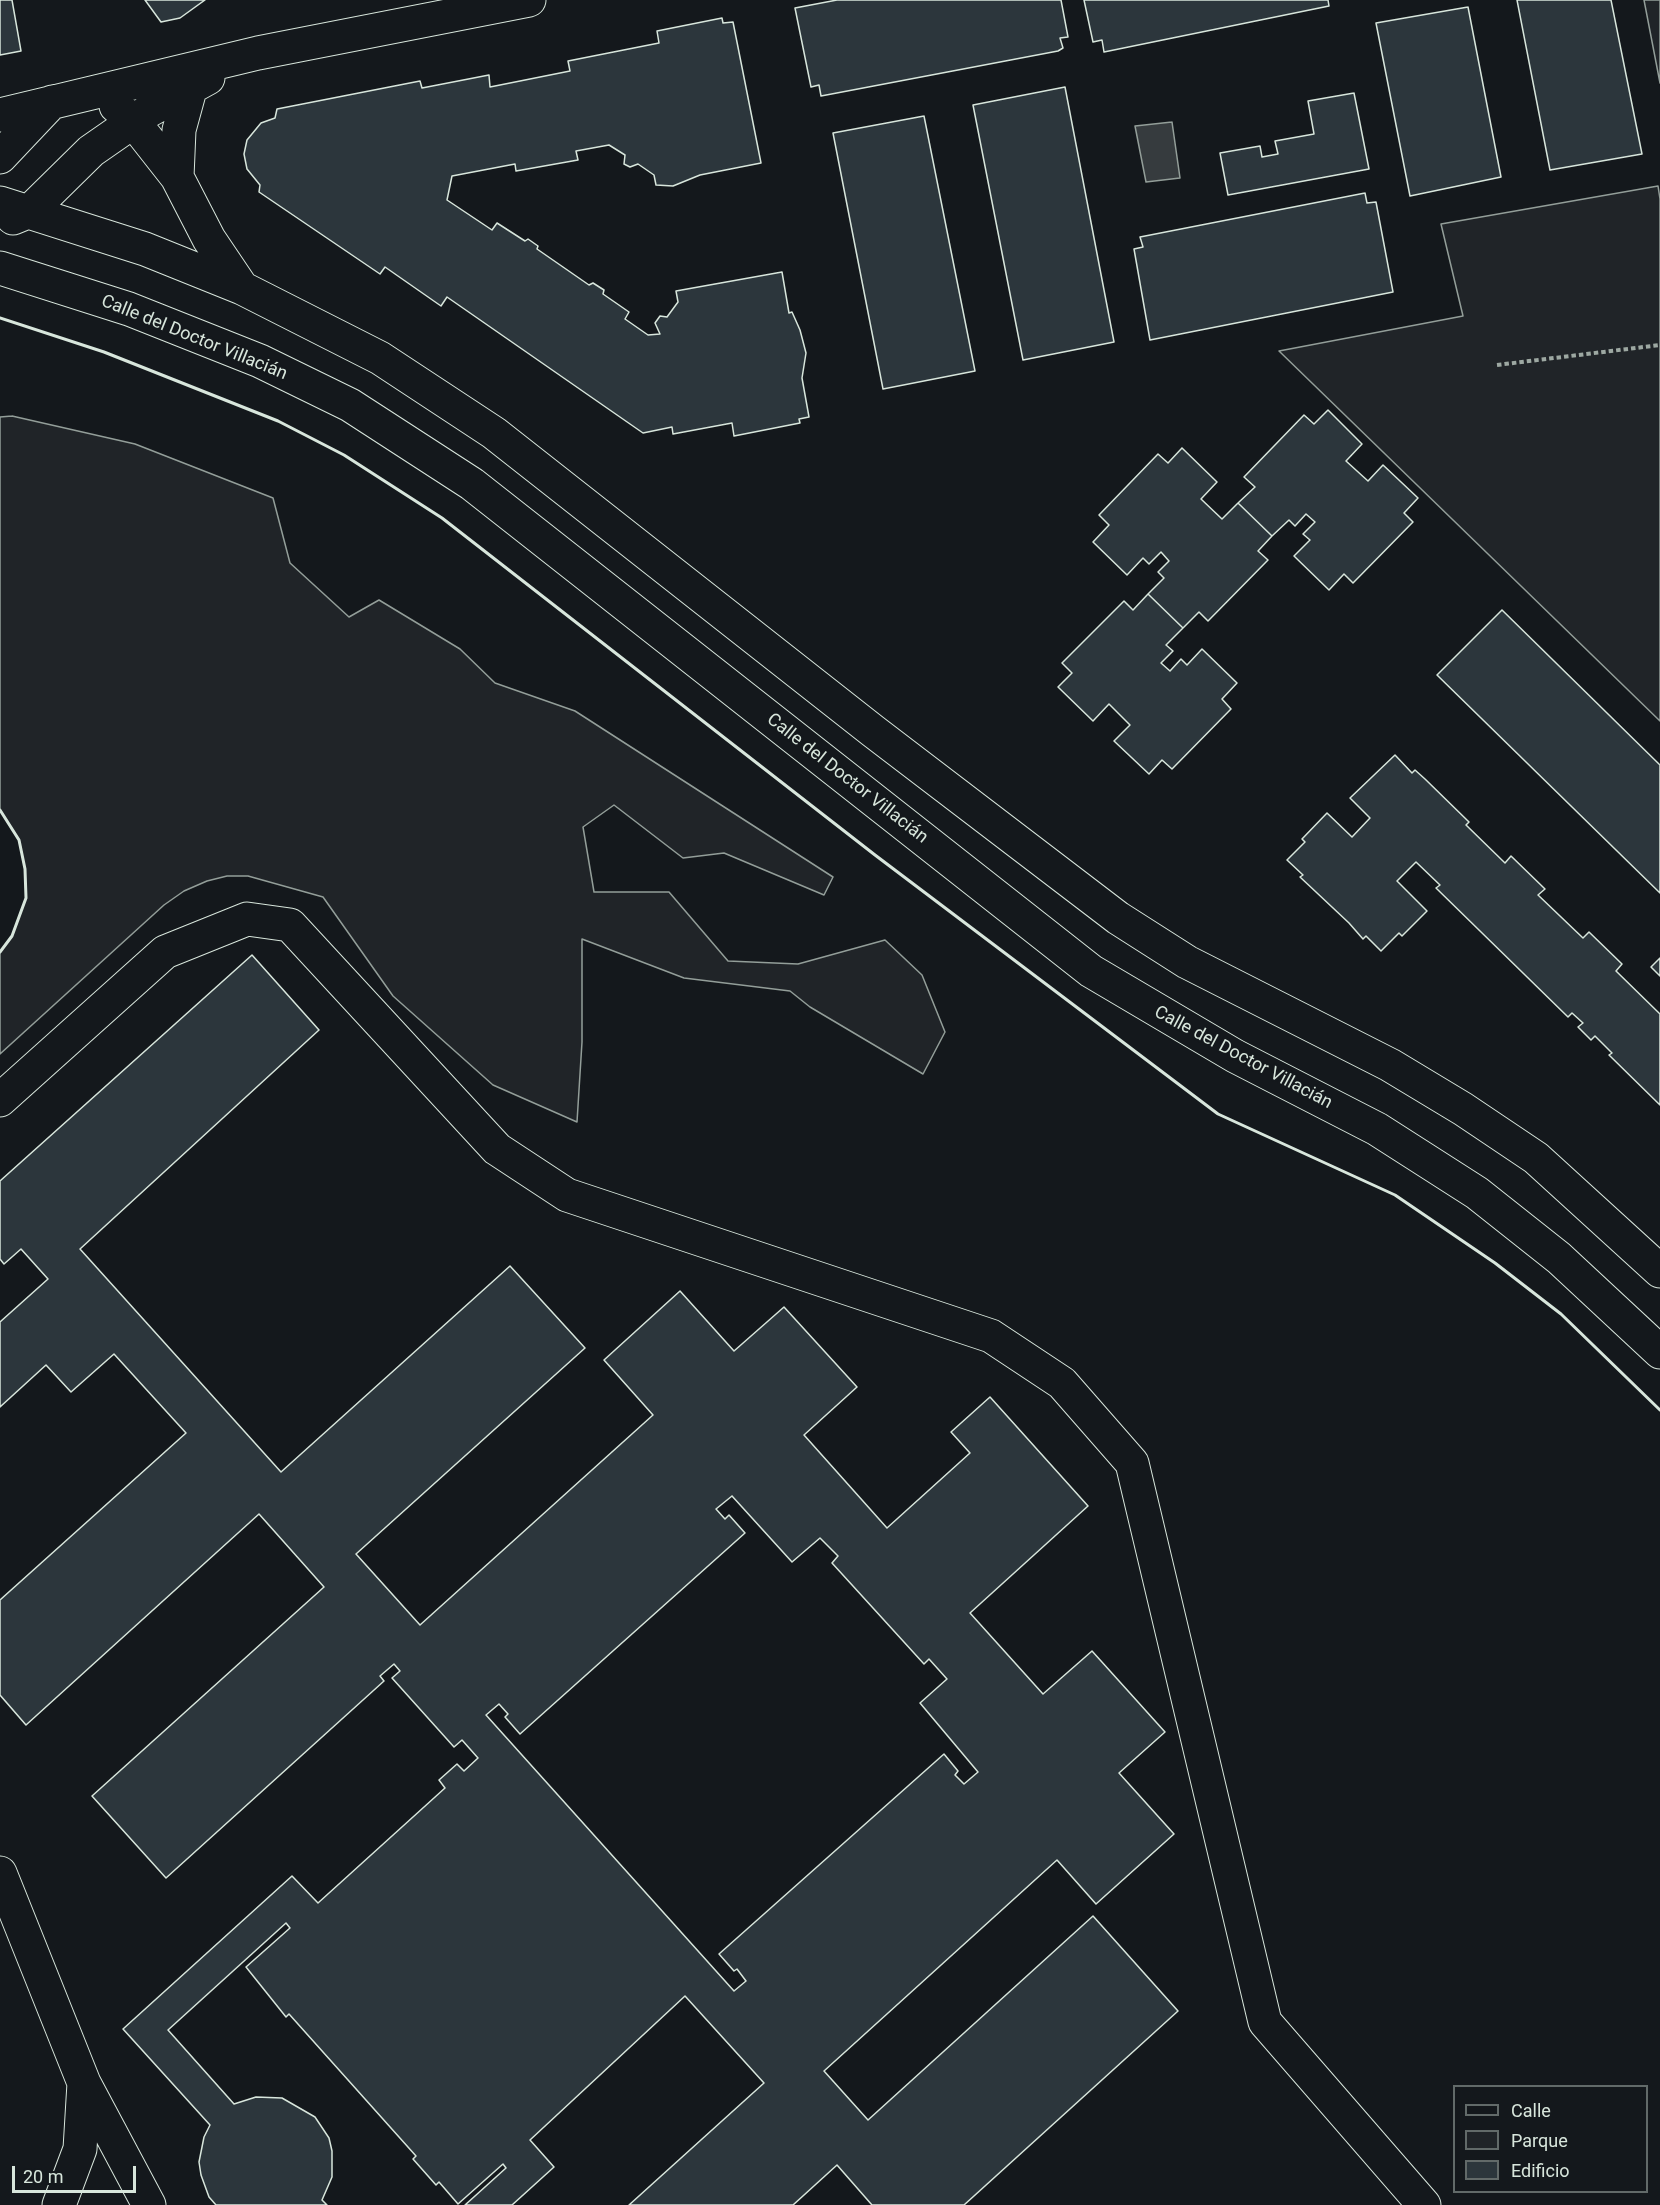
<!DOCTYPE html>
<html>
<head>
<meta charset="utf-8">
<style>
	body { margin:0 }
	#map { position:relative; width:1660px; height:2205px; overflow:hidden; background:#14181c; font-family:Roboto,sans-serif }
	canvas { display:block }
	.legend { position:absolute; left:1453px; top:2085px; width:195px; height:108px; box-sizing:border-box; background:#14181c; border:2px solid #626a69; margin:0; padding:8px 10px; list-style:none; font-size:18px; color:#d8e6dc }
	.legend li { display:flex; align-items:center; gap:12px; height:30px }
	.legend b { width:30px; border:2px solid #626a69 }
	.scale { position:absolute; left:12px; top:2166px; width:124px; height:27px; box-sizing:border-box; border:3px solid #d8e6dc; border-top:0; padding-left:8px; font-size:18px; line-height:21px; white-space:nowrap; color:#d8e6dc; -webkit-text-stroke:4px #14181c; paint-order:stroke }
</style>
</head>
<body>
<div id="map">
<canvas width="1660" height="2205"></canvas>
<ul class="legend">
<li><b style="height:8px;background:#14181c"></b>Calle</li>
<li><b style="height:16px;background:#202428"></b>Parque</li>
<li><b style="height:16px;background:#2c363c"></b>Edificio</li>
</ul>
<div class="scale">20 m</div>
</div>
<script>
const context = document.querySelector('canvas').getContext('2d');
context.lineJoin = 'round';
function paint(path, color) { context.fillStyle = color; context.fill(path, 'evenodd'); }
const shape = rows => new Path2D(rows.map(r => 'M' + r).join(''));
function stroke(path, color, width, dash) { context.strokeStyle = color; context.lineWidth = width; context.lineCap = dash ? 'butt' : 'round'; context.setLineDash(dash || []); context.stroke(path); }
function write(font, color, halo, rows, align = 'center') {
  context.font = font + ' Roboto,sans-serif'; context.lineWidth = 4.5; context.setLineDash([]); context.textBaseline = 'middle'; context.strokeStyle = halo; context.fillStyle = color; for (const [text, x, y, turn = 0] of rows) {
    context.save(); context.translate(x, y); context.rotate((+turn || 0) * Math.PI / 180); context.textAlign = isNaN(turn) ? turn : align; if (halo) context.strokeText(text, 0, 0); context.fillText(text, 0, 0); context.restore();
  }
}
const green = shape([
	[1644,0,1660,0,1660,83,1644,0],
	[1658,186,1660,199,1660,721,1279,351,1463,316,1441,224,1658,186],
	[12,416,135,444,273,498,290,563,349,617,379,600,460,649,495,683,575,711,833,877,824,895,724,853,683,858,614,805,583,827,594,892,669,892,728,961,798,964,885,940,922,975,945,1032,923,1074,810,1007,790,991,684,978,582,939,582,1042,577,1122,493,1085,393,996,323,897,248,876,227,876,207,881,184,891,164,905,0,1054,0,952,12,936,26,898,25,869,19,840,0,810,0,417,12,416]
]);
paint(green, '#202428');
stroke(green, '#939e99', 1.5);
const water = shape([
	[1172,122,1180,178,1146,182,1135,126,1172,122]
]);
paint(water, '#363b3e');
stroke(water, '#939e99', 1.5);
const building = shape([
	[0,0,12,0,21,51,0,55,0,0],
	[145,0,205,0,180,18,161,22,145,0],
	[837,0,1061,0,1068,37,1060,38,1063,48,1058,51,821,96,819,85,811,87,795,8,837,0],
	[1084,0,1328,0,1329,6,1104,52,1102,40,1093,42,1084,0],
	[1517,0,1611,0,1642,154,1550,170,1517,0],
	[1468,7,1501,177,1410,196,1376,23,1468,7],
	[722,18,723,23,733,22,761,163,700,175,673,186,656,185,654,175,638,164,630,167,624,164,625,155,609,145,576,151,578,160,516,171,515,164,452,176,447,200,492,230,497,223,525,241,528,239,538,246,537,249,589,285,593,283,604,290,603,294,629,312,625,319,648,335,660,334,655,323,660,316,667,317,678,302,676,291,782,272,789,313,792,312,800,330,806,353,802,378,809,417,799,419,800,423,734,436,732,423,673,434,672,427,643,433,447,297,441,306,385,267,380,274,259,192,260,185,247,169,244,154,247,140,261,123,275,118,277,109,420,81,422,88,489,75,490,87,570,71,568,61,659,43,657,31,722,18],
	[1065,87,1114,342,1023,360,973,105,1065,87],
	[1354,93,1369,169,1228,195,1220,153,1260,146,1262,157,1278,154,1275,141,1314,134,1308,101,1354,93],
	[924,116,975,371,883,389,833,133,924,116],
	[1365,193,1367,203,1376,202,1393,292,1150,340,1134,249,1143,247,1140,237,1365,193],
	[1328,410,1362,444,1346,461,1368,481,1383,465,1418,498,1404,513,1413,522,1353,583,1344,574,1329,590,1294,556,1310,540,1303,534,1315,522,1306,514,1295,526,1289,520,1272,536,1238,503,1255,487,1244,477,1304,415,1314,424,1328,410],
	[1182,448,1217,482,1201,499,1222,519,1238,503,1272,536,1258,551,1268,560,1208,621,1199,612,1183,628,1148,594,1164,578,1158,572,1169,561,1161,552,1149,564,1143,558,1127,575,1093,542,1109,525,1099,515,1158,454,1168,463,1182,448],
	[1148,594,1183,628,1166,645,1173,651,1161,663,1170,671,1181,659,1187,665,1202,649,1237,683,1222,699,1231,709,1172,769,1162,760,1149,774,1114,741,1130,725,1109,704,1093,721,1058,687,1072,673,1062,663,1124,601,1133,610,1148,594],
	[1502,610,1660,765,1660,893,1437,675,1502,610],
	[1395,755,1412,773,1415,770,1425,779,1469,822,1466,825,1505,863,1511,856,1545,889,1538,895,1583,938,1589,932,1622,964,1616,971,1660,1014,1660,1105,1609,1055,1612,1053,1595,1036,1591,1040,1578,1027,1583,1023,1572,1013,1568,1017,1436,888,1440,885,1416,862,1397,881,1427,911,1402,936,1399,933,1381,951,1366,936,1363,939,1349,923,1300,877,1303,875,1287,860,1305,842,1302,839,1327,813,1352,837,1370,818,1350,798,1395,755],
	[252,955,319,1030,80,1249,281,1472,510,1266,585,1348,356,1554,420,1625,653,1415,604,1360,680,1291,734,1351,784,1307,857,1387,804,1435,887,1528,970,1453,951,1432,990,1397,1088,1506,970,1613,1043,1694,1092,1651,1165,1732,1119,1773,1174,1834,1096,1904,1057,1860,824,2071,868,2120,1093,1916,1178,2011,964,2205,872,2205,837,2165,793,2205,629,2205,764,2083,685,1996,530,2140,554,2167,512,2205,465,2205,506,2168,503,2164,458,2204,439,2182,436,2185,413,2159,416,2156,289,2014,286,2017,246,1967,290,1928,286,1923,168,2030,234,2104,256,2097,282,2098,315,2117,329,2138,332,2151,332,2177,322,2200,327,2205,216,2205,209,2197,201,2175,199,2162,204,2137,210,2125,123,2029,292,1876,318,1903,445,1788,439,1780,457,1764,464,1771,478,1758,462,1740,454,1747,392,1678,400,1671,394,1664,380,1676,384,1681,166,1878,92,1796,324,1587,259,1514,26,1725,0,1695,0,1600,186,1433,114,1354,71,1392,46,1365,0,1407,0,1322,48,1279,21,1249,4,1264,0,1259,0,1181,252,955],
	[732,1496,792,1562,820,1538,838,1556,832,1563,924,1664,929,1659,947,1679,920,1703,978,1772,964,1784,955,1775,958,1771,944,1754,719,1954,734,1971,737,1969,746,1981,734,1991,486,1715,499,1704,508,1714,505,1717,520,1734,745,1533,729,1515,725,1519,716,1509,732,1496],
	[1660,958,1660,976,1651,967,1660,958]
]);
paint(building, '#2c363c');
stroke(building, '#d8e6dc', 1.5);
const minor = shape([
	[191,86,179,130,177,177,209,239,242,288],
	[116,106,133,121,177,177],
	[0,115,258,53,529,0],
	[0,157,52,102],
	[0,203,145,249,242,288,380,358,494,433,873,731,1118,918,1187,962,1390,1065,1463,1109,1536,1158,1660,1271],
	[13,218,30,211,91,151,150,110,208,78],
	[0,268,129,309,260,361,350,405,472,484,1091,971,1235,1056,1377,1129,1477,1193,1559,1258,1660,1352],
	[0,1100,165,952,247,919,290,925,497,1149,567,1195,991,1336,1062,1383,1132,1463,1265,2022,1424,2205],
	[0,1873,84,2083,149,2205],
	[59,2205,80,2149,84,2083]
]);
stroke(minor, '#d8e6dc', 35);
stroke(shape([
	[1497,365,1660,345]
]), '#9da8a2', 4, [4.5, 3]);
stroke(minor, '#14181c', 33);
stroke(shape([
	[0,318,104,352,278,421,344,455,442,518,875,855,1218,1114,1395,1195,1495,1263,1561,1314,1660,1410],
	[0,810,19,840,25,869,26,898,12,936,0,952]
]), '#d8e6dc', 3);
write('18px', '#d8e6dc', '#14181c', [
	["Calle del Doctor Villacián",194,338,22],
	["Calle del Doctor Villacián",847,779,38],
	["Calle del Doctor Villacián",1243,1058,28]
]);
</script>
</body>
</html>
